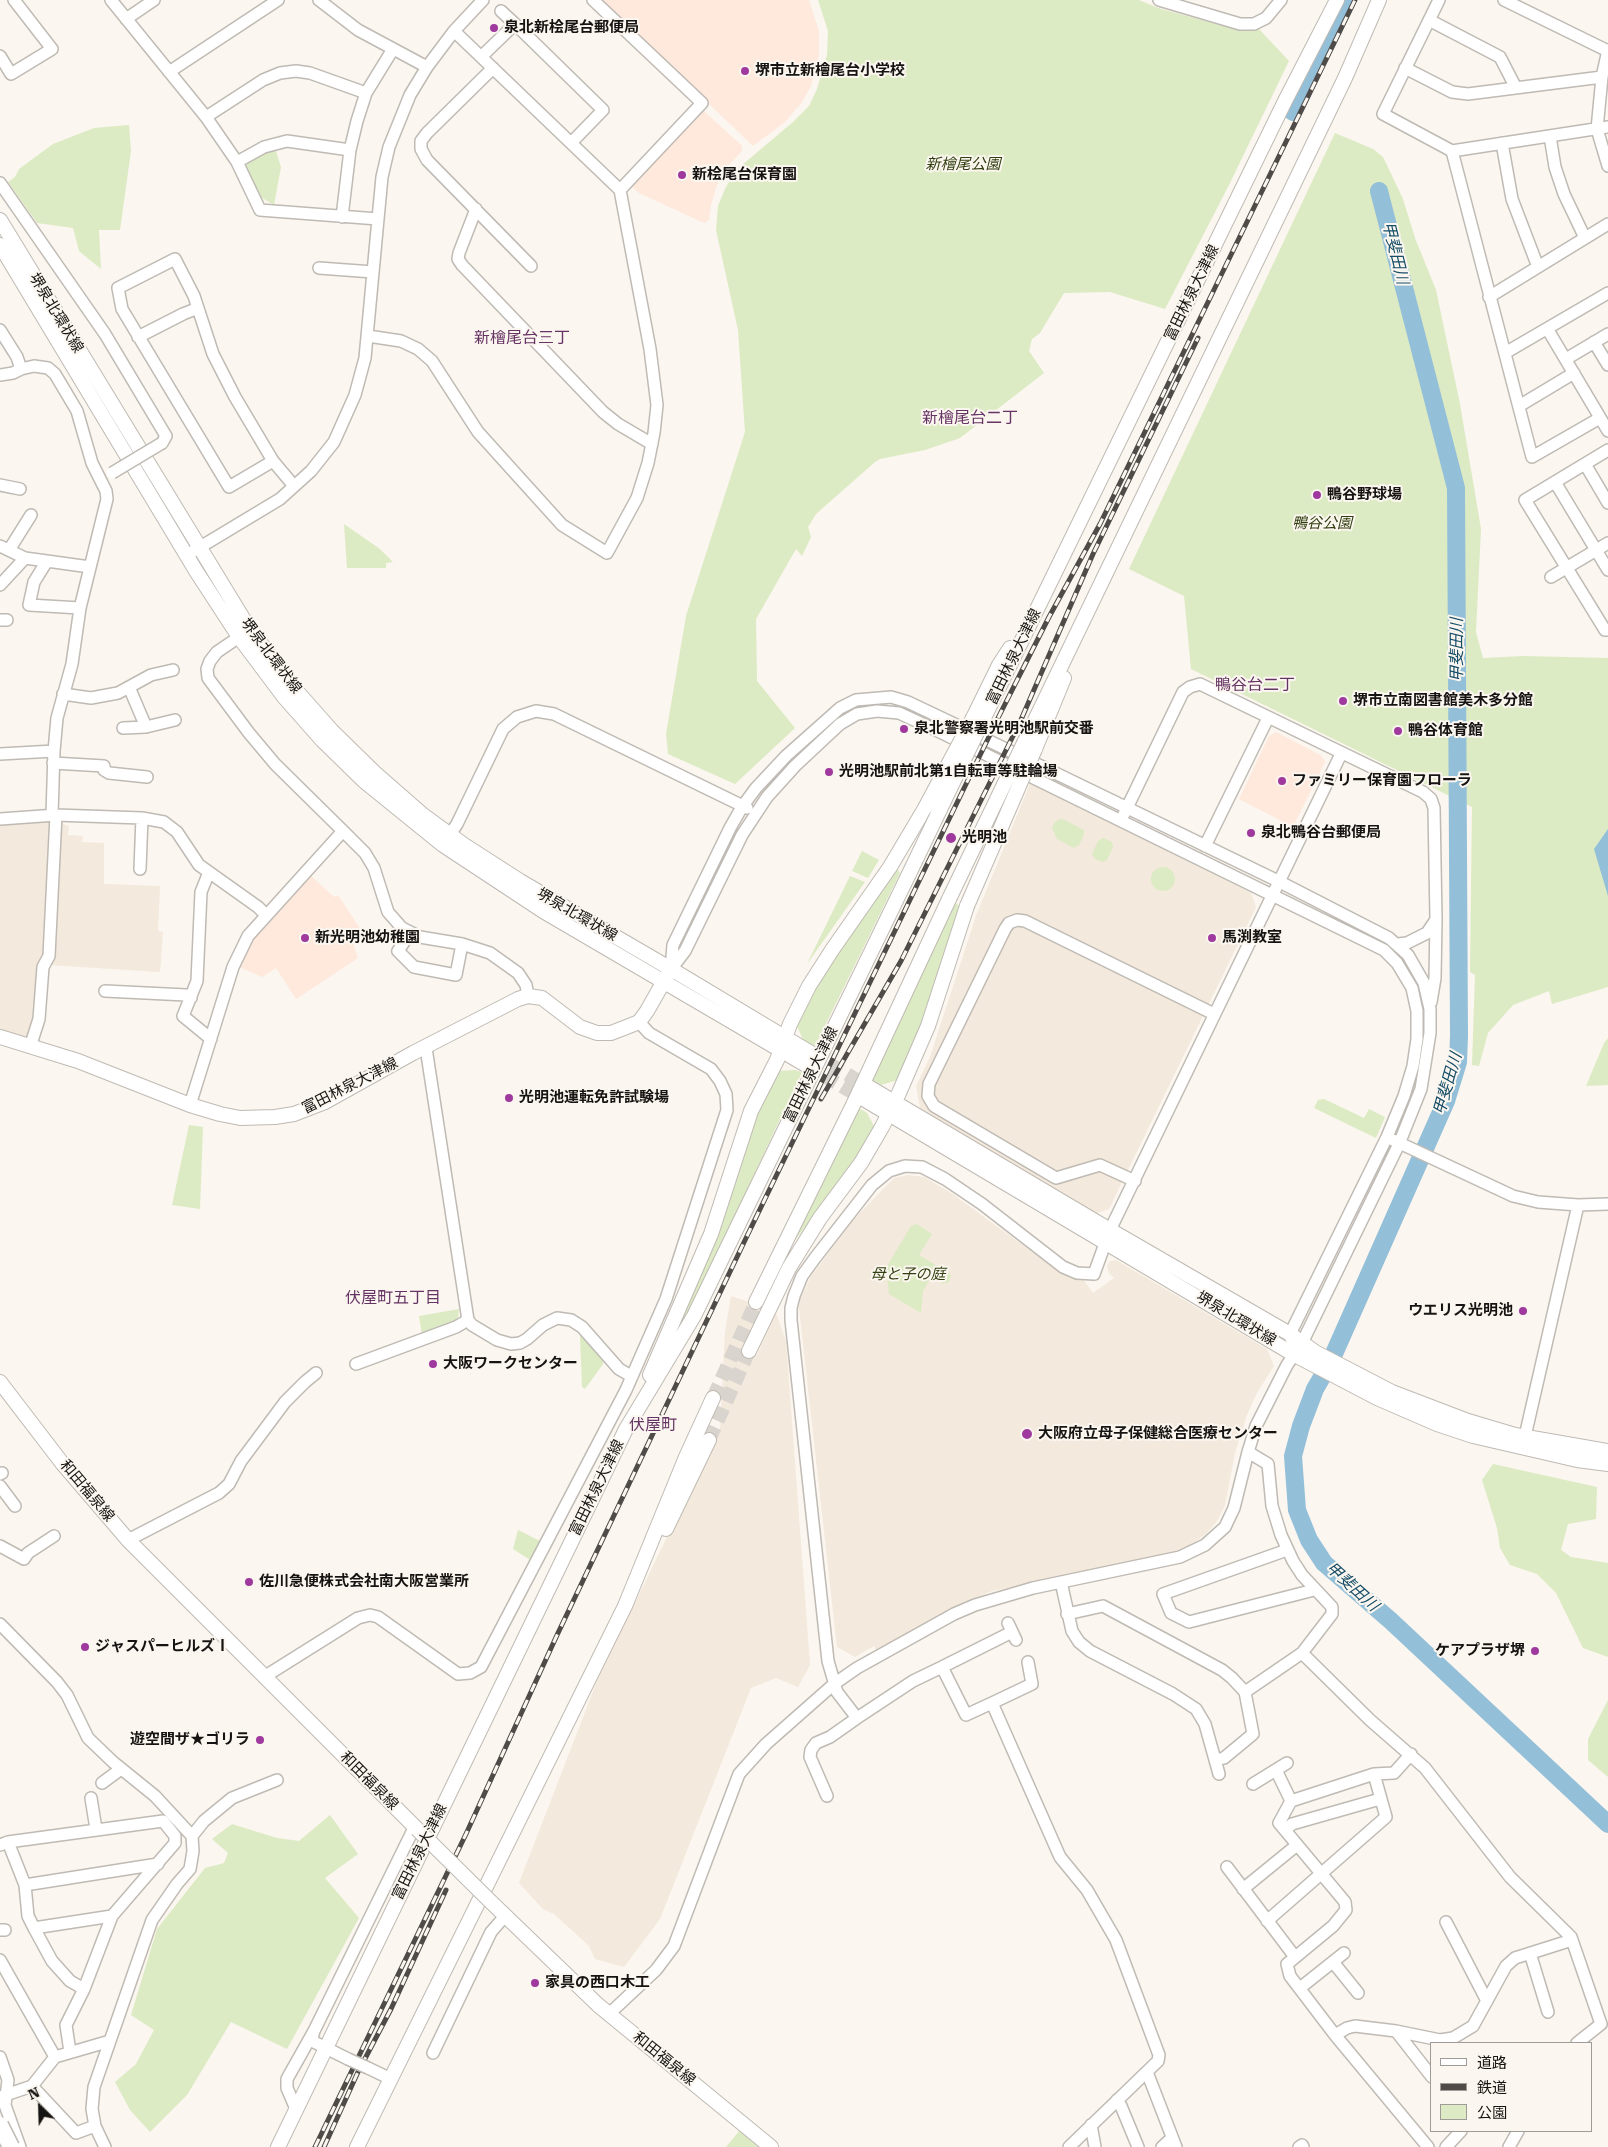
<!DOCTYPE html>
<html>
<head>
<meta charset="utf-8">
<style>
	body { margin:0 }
	#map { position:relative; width:1608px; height:2147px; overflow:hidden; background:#fbf6ef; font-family:"Roboto Serif","Noto Sans JP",serif }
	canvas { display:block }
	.legend { position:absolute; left:1430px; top:2042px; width:162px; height:90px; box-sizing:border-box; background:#fbf6ef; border:1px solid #9f9c97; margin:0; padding:6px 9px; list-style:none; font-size:15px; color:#161412 }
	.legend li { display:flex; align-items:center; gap:10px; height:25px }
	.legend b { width:25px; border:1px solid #9f9c97 }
	.north { position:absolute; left:15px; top:2082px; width:50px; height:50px; -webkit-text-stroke:4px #fbf6ef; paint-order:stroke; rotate:336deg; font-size:14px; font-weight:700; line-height:20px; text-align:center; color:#161412 }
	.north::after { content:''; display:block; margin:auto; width:18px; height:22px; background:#161412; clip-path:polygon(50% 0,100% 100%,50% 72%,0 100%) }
</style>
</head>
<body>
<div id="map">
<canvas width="1608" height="2147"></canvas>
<ul class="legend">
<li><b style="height:6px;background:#fff"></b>道路</li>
<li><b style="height:6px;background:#4e4b48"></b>鉄道</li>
<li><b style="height:14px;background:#dcebc3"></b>公園</li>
</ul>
<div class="north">N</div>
</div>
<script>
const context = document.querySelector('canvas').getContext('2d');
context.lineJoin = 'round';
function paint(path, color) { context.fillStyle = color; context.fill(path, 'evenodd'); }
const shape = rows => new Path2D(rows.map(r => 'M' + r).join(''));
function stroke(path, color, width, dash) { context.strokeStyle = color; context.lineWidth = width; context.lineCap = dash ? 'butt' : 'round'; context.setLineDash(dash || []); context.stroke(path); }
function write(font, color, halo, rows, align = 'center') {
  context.font = font + ' "Roboto Serif","Noto Sans JP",serif'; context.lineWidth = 4; context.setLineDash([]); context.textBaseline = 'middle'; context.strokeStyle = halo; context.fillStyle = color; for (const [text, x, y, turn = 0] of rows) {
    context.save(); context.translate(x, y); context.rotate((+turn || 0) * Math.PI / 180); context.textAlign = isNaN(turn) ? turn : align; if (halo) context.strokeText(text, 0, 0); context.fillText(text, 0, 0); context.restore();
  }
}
paint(shape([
	[1031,781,1251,893,1256,907,1109,1209,1095,1214,920,1108,916,1086,930,1057,976,916],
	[49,818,52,822,45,955,40,961,37,973,34,1018,29,1035,23,1037,0,1031,0,823],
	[59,823,69,826,68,835,83,836,82,842,104,843,104,884,160,886,158,931,163,932,160,972,49,965],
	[908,1175,924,1177,951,1193,1064,1275,1070,1273,1083,1279,1093,1293,1114,1278,1109,1273,1107,1266,1110,1261,1116,1260,1267,1349,1274,1366,1257,1393,1247,1415,1235,1453,1225,1505,1217,1521,1207,1533,1191,1545,1160,1557,992,1591,952,1608,876,1650,874,1646,855,1657,837,1647,799,1308,800,1300,811,1276,854,1219,894,1178],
	[731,1296,761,1306,743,1348,757,1355,776,1313,786,1341,810,1665,798,1687,776,1678,751,1688,660,1919,624,1967,595,1959,589,1946,554,1914,543,1909,519,1883,597,1681,720,1428,725,1332]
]), '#f3e9dc');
paint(shape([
	[600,0,809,0,819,31,819,55,811,86,802,102,785,122,753,146],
	[703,110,742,146,742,151,730,164,717,185,711,205,709,220,704,223,639,193,630,185],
	[1276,732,1322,756,1325,762,1293,827,1239,799,1269,736],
	[310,875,334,897,338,895,359,927,360,933,353,943,358,958,296,999,276,968,262,977,239,967,257,933]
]), '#ffe8dc');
paint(shape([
	[818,0,1139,0,1161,9,1238,30,1258,28,1289,61,1229,185,1165,309,1110,292,1064,293,1040,333,1032,339,1029,351,1044,373,960,438,925,450,880,459,875,462,816,514,808,527,811,537,802,556,796,549,756,619,757,681,795,728,735,784,668,754,666,734,686,616,745,432,738,330,716,230,718,206,725,189,735,171,793,122,809,106,817,89,827,55,828,31],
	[129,125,131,151,120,230,99,230,101,269,79,251,73,228,37,223,8,182,15,177,19,169,53,144,94,128],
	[1335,133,1373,149,1383,157,1403,199,1415,238,1436,290,1460,404,1481,529,1476,632,1483,658,1523,656,1608,658,1608,987,1552,1004,1549,991,1513,1005,1488,1033,1479,1066,1472,1065,1475,975,1470,972,1472,807,1191,669,1184,596,1129,569],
	[275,148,281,167,274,205,259,196,246,166,249,161],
	[344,524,380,549,393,562,386,563,386,568,347,568],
	[1060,819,1065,820,1084,830,1084,835,1079,845,1074,848,1057,839,1052,827,1055,822],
	[1103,838,1112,842,1113,847,1107,860,1103,862,1095,859,1092,854,1098,841],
	[862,851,879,860,868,878,852,871],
	'1151 879a12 12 0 1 1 24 0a12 12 0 1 1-24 0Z',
	[895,870,898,870,900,873,815,1046,803,1040,797,1026,815,989,838,953],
	[850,876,865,882,807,964],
	[955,903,960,906,912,1050,898,1080,881,1085,871,1079],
	[1608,1038,1608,1085,1586,1086,1604,1043],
	[795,1070,802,1072,697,1297,679,1333,670,1333,757,1107,776,1071],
	[1324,1099,1364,1118,1369,1109,1385,1117,1376,1138,1314,1108,1318,1100],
	[857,1107,867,1113,875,1128,839,1184,792,1244],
	[189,1125,203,1127,200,1209,172,1205],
	[917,1224,932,1234,919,1255,949,1273,951,1276,949,1282,943,1284,938,1279,941,1273,935,1270,923,1291,921,1313,889,1294,886,1268,911,1226],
	[459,1309,458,1317,455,1321,422,1335,419,1316],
	[582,1334,604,1359,603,1364,585,1389,582,1387,580,1337],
	[1493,1464,1597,1487,1596,1519,1568,1524,1561,1550,1571,1557,1608,1563,1608,1657,1583,1648,1556,1593,1537,1574,1510,1565,1500,1548,1497,1528,1482,1480],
	[518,1530,540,1541,530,1560,513,1549],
	[1608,1700,1608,1777,1588,1760,1588,1739],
	[330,1815,358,1854,325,1878,359,1918,287,2049,231,2022,187,2095,150,2132,130,2110,115,2082,136,2064,154,2030,131,2015,157,1929,205,1868,224,1863,228,1853,212,1839,232,1824,277,1838,299,1841],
	[740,2130,758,2147,726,2147]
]), '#dcebc3');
paint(shape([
	[1608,829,1608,896,1594,849]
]), '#93bfd9');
stroke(shape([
	[1293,112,1347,0],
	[1379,191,1456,488,1459,1036,1458,1062,1446,1101,1329,1365,1315,1389,1301,1426,1293,1456,1297,1510,1309,1540,1324,1563,1391,1621,1608,1824]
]), '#93bfd9', 18);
stroke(shape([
	[811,1053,867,1086],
	[806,1065,862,1098],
	[713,1398,756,1302],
	[709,1440,749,1351]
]), '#d9d4ce', 14, [14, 7]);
const minor = shape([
	[111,0,206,117,237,162,260,210,378,219],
	[319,0,358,30,427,67],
	[593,0,702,103,620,190],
	[1159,0,1240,24,1254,24,1266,18,1281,0],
	[1439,0,1383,114,1452,151,1608,127],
	[1504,0,1608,51],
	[501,11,515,24],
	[126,19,154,0],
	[1429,20,1500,57,1516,88],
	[1608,50,1602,77,1597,129,1608,166],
	[0,56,11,74,52,49,14,0],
	[482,56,515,24,603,110,571,143],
	[493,68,427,133,421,141,421,149,427,160,531,266],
	[1405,68,1452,92,1468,94,1602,77],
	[169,72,278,0],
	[206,117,263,80,280,73,296,71,310,73,366,93],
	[1550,136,1555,167,1564,194,1585,238],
	[1502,143,1512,199,1538,267],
	[1452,151,1532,457,1600,418],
	[237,162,264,147,287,141,350,150],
	[0,183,105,334,166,436,162,443],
	[476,209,459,253,458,259,462,265,603,412,618,424,652,444],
	[342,217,350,150,357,121,366,93,393,49],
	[319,268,373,272],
	[1489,297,1608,224],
	[0,330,17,357,21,369,34,366,48,368,55,374,77,411,92,463,106,491,107,499,80,608,72,664,57,718,54,751,52,815],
	[1548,330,1608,431],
	[368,336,401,341,418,349,432,361,478,432,562,525,607,553,637,498,648,463,654,433,657,405,650,349,620,190,454,31],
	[138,337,183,314,198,308],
	[1594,342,1608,365],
	[1505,353,1608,293],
	[1566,359,1608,334],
	[0,375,13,373,21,369],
	[1519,406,1574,373],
	[1608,450,1525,500,1605,630,1608,630],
	[273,461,229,487,122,309,118,288,175,259,194,296,213,354,235,397,273,461,294,486],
	[1585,464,1608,503],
	[1555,482,1608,570],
	[0,485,20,489],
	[0,546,25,558,90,567],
	[9,550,31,515],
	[187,555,280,499,311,471,334,442,355,395,365,358,378,219,382,177,389,147,410,95,427,67,454,31,483,0],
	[47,561,34,582,29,605,80,608],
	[1551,577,1608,543],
	[0,585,25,558],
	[0,620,7,620],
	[129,687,146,727],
	[63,694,91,698,118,693,151,675,173,670],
	[123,728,146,727,175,720],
	[0,754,54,751],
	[53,763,104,766,104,770,109,773,147,777],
	[1124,814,1183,692,1190,687,1200,684,1423,792,1431,799,1434,808,1436,919,1435,978,1431,1002],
	[0,819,56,815,142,818,164,822,177,832,199,865,258,907,266,915],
	[343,831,365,853,374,868,388,912,402,928,420,937,462,944,490,953,518,973,526,985,528,996],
	[445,842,457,824,503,729,517,717,536,711,554,714,747,808],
	[1205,846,1268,718],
	[140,869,142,818],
	[209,872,201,892,197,981,183,1016,211,1039],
	[410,933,398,951,414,967,456,975,462,944],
	[1398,944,1407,943,1427,933,1435,921],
	[672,968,685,951,742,835,767,797,795,766,840,724,857,714,877,711,899,713,942,733,1384,950,1397,963,1412,988,1417,1011,1417,1039,1413,1066,1404,1096,1387,1137,1290,1334,1292,1342],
	[105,991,186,995,191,998],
	[30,1047,39,1019,43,967,49,956,56,815],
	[426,1048,468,1320,472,1325,497,1340,511,1344,520,1343,527,1339,543,1325,557,1318,571,1320,582,1327,619,1369,631,1376],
	[190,1105,233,967,248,936,343,831,275,764,249,733,208,678,207,669,210,661,217,652,239,637],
	[1393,1140,1513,1196,1538,1202,1578,1205,1608,1204],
	[1135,1181,1100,1165,1056,1178,934,1106,928,1096,929,1084,1005,929,1009,923,1017,920,1025,921,1214,1014],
	[356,1364,456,1327,468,1320],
	[1523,1445,1578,1205],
	[0,1474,2,1473],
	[0,1486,15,1506],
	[128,1540,219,1493,229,1484,241,1461,285,1402,305,1382,316,1373],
	[0,1546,24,1559,28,1553,54,1536],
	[1287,1550,1163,1594,1171,1613,1189,1622,1314,1590],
	[1061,1582,1072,1631,1079,1642,1090,1651,1173,1694,1196,1709,1205,1724,1219,1774],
	[1067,1614,1103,1606,1222,1670,1232,1678,1245,1692,1253,1734,1224,1758,1215,1760],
	[1008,1623,1016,1640],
	[0,1624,57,1682,67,1695,88,1738,113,1762,155,1796,192,1836,193,1851,190,1869,177,1884,152,1920,94,2087,92,2109,95,2126,105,2147],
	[1302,1653,1370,1720,1425,1768,1510,1877,1571,1937,1601,2024,1577,2043],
	[1028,1662,1032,1684,992,1703,1060,1857,1087,1890,1116,1940,1159,2055,1158,2061,1069,2147],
	[942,1667,1012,1632],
	[264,1677,358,1618,370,1615,378,1617,458,1674,470,1673,481,1667,626,1390,666,1299,727,1110,726,1094,720,1081,711,1069,649,1033,639,1022],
	[1245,1692,1302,1653,1332,1614,1332,1607,1302,1575,1293,1561,1281,1535,1272,1506,1268,1464,1248,1452],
	[992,1703,966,1715,942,1667,913,1681,857,1718,837,1692,828,1661,791,1320,791,1308,794,1296,802,1276,815,1258,872,1185,889,1171,905,1166,922,1167,945,1179,982,1204,1063,1267,1077,1273,1094,1274,1110,1230,1341,754],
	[1276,1770,1291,1801,1279,1823,1345,1902,1346,1910,1333,1926,1287,1964,1290,1976,1335,2035,1428,2147],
	[102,1783,121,1769],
	[1253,1784,1287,1763],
	[827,1796,810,1757,811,1750,816,1743,830,1737,857,1718],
	[91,1798,96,1829],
	[1291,1801,1374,1774,1394,1773,1411,1754],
	[1285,1830,1292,1824,1380,1799],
	[192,1836,204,1821,232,1798,277,1780],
	[8,1842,25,1885,28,1916,34,1928,52,1961,70,1981,84,1989],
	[0,1845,8,1842,163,1821,175,1836,175,1843,112,1916,84,1989,66,2025,70,2052],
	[1227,1867,1295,1957],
	[25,1885,158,1864],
	[1243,1889,1297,1845],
	[1267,1921,1386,1817,1374,1774],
	[1446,1922,1487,2001],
	[34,1928,112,1916],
	[0,1930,5,1930],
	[1530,1953,1548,2012],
	[0,1960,55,2057],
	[1333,1962,1358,1993],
	[1300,1988,1344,1953],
	[609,2014,656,1970,674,1946,739,1774,766,1744,834,1684,857,1668,954,1614,975,1605,1033,1588,1180,1557,1205,1545,1225,1527,1234,1508,1248,1452,1256,1426,1287,1365,1302,1343,1399,1144,1421,1089,1430,1033,1430,1009,1424,983,1408,955,1389,938,1278,881,948,721,908,702,891,697,856,700,840,708,786,756,756,788,742,807,730,828,673,945,671,969],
	[314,2031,312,2038,314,2042,348,2059],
	[1396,2031,1432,2077],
	[1335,2035,1347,2028,1355,2026,1396,2031,1440,2040,1453,2038,1473,2026,1506,1966,1515,1958,1572,1940],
	[433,2053,491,1932,505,1916],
	[0,2057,8,2080,5,2105,20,2147],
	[368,2068,391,2079],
	[1147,2072,1176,2147],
	[32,2086,76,2133,95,2126],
	[0,2097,32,2086,55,2057,110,2041],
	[1117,2100,1121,2106,1138,2147],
	[296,2109,287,2088,287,2079,314,2031,415,1826],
	[1091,2125,1095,2147],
	[1162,2147,1172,2138],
	[1299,2147,1302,2145,1303,2147],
	[1446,2147,1461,2131],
	[1509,2147,1518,2131]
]);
const major = shape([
	[0,220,247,625,294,688,332,731,375,773,423,815,464,845,520,881,671,969,811,1053],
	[0,245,196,571,239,637,284,697,322,740,364,781,443,845,543,911,806,1065],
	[973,718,999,665,1010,648],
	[982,722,1285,101,1337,0],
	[1024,743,1345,78,1379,0],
	[1035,749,1064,678],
	[0,1037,78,1061,190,1105,220,1114,240,1118,275,1117,294,1114,325,1102,413,1053,518,999,528,996,542,998,580,1027,597,1033,611,1033,624,1028,639,1022,647,1011,668,974],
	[867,1086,1110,1230,1290,1334,1315,1352,1392,1392,1468,1421,1515,1435,1608,1451],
	[862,1098,1293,1354,1377,1398,1437,1424,1473,1436,1577,1460,1608,1464],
	[756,1302,853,1105,950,897],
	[749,1351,789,1268,820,1218,861,1163,882,1127,899,1093,928,1026,967,906],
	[650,1375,711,1234,751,1111,777,1060,790,1024,809,986,832,950,890,867,925,808],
	[0,1382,62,1463,128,1540,417,1829],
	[666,1529,709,1440],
	[491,1902,598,2005,771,2147],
	[278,2147,626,1429,694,1316,908,876],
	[357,2147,625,1606,686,1457,713,1398]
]);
stroke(minor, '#bfbab3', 14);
stroke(major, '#bfbab3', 16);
stroke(minor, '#fff', 11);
stroke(major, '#fff', 14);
const rail = shape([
	[821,1099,901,961,1020,722,1093,554,1198,338],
	[315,2147,466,1834,558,1633,747,1236,1000,714,1049,617,1100,524,1355,0],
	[324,2147,358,2072,391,2009,446,1890]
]);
stroke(rail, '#4e4b48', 5);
stroke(rail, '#fbf6ef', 3, [9]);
const minorBridge = shape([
	[112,473,162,443],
	[348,2059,368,2068]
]);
const majorBridge = shape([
	[925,808,973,718],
	[908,876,982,722],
	[950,897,1024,743],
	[967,906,1035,749],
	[417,1829,491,1902]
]);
const highwayBridge = shape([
	[0,2125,11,2147]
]);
stroke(minorBridge, '#bfbab3', 14, []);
stroke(majorBridge, '#bfbab3', 16, []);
stroke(highwayBridge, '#bfbab3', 19, []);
stroke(minorBridge, '#fff', 11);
stroke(majorBridge, '#fff', 14);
stroke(highwayBridge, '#fff', 16);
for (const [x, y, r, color] of [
	[494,28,5,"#9f399d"],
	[745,71,5,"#9f399d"],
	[682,175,5,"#9f399d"],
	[1317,495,5,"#9f399d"],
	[1343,701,5,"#9f399d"],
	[904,729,5,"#9f399d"],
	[1398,731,5,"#9f399d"],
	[829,772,5,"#9f399d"],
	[1282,781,5,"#9f399d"],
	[1251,833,5,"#9f399d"],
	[951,838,6,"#9f399d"],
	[305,938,5,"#9f399d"],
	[1212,938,5,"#9f399d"],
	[509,1098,5,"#9f399d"],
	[1523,1311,5,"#9f399d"],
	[433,1364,5,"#9f399d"],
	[1027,1434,6,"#9f399d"],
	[249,1582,5,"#9f399d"],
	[85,1647,5,"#9f399d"],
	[1535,1651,5,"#9f399d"],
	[260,1740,5,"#9f399d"],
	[535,1983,5,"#9f399d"]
]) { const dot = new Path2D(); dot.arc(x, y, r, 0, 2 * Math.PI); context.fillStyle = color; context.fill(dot); stroke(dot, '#fbf6ef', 2); }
write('bold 15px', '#161412', '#fbf6ef', [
	["泉北新桧尾台郵便局",504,28],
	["堺市立新檜尾台小学校",755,71],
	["新桧尾台保育園",692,175],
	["鴨谷野球場",1327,495],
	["堺市立南図書館美木多分館",1353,701],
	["泉北警察署光明池駅前交番",914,729],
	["鴨谷体育館",1408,731],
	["光明池駅前北第1自転車等駐輪場",839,772],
	["ファミリー保育園フローラ",1292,781],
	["泉北鴨谷台郵便局",1261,833],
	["光明池",962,838],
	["新光明池幼稚園",315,938],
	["馬渕教室",1222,938],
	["光明池運転免許試験場",519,1098],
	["ウエリス光明池",1513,1311,"right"],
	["大阪ワークセンター",443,1364],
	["大阪府立母子保健総合医療センター",1038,1434],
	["佐川急便株式会社南大阪営業所",259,1582],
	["ジャスパーヒルズⅠ",95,1647],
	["ケアプラザ堺",1525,1651,"right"],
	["遊空間ザ★ゴリラ",250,1740,"right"],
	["家具の西口木工",545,1983]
], 'left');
write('italic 15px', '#313f10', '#fbf6ef', [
	["新檜尾公園",963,165],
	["鴨谷公園",1322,524],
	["母と子の庭",908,1275]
]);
write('15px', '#161412', '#fbf6ef', [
	["富田林泉大津線",1192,293,-64],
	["堺泉北環状線",56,313,59],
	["堺泉北環状線",271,656,53],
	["富田林泉大津線",1014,657,-64],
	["堺泉北環状線",577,915,30],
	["富田林泉大津線",811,1075,-64],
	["富田林泉大津線",350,1086,-27],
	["堺泉北環状線",1236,1319,31],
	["富田林泉大津線",597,1488,-64],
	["和田福泉線",87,1491,50],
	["和田福泉線",369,1781,45],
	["富田林泉大津線",420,1852,-64],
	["和田福泉線",664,2059,39]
]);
write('italic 16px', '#164d67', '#fbf6ef', [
	["甲斐田川",1395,253,76],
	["甲斐田川",1457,650,-90],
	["甲斐田川",1448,1084,-74],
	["甲斐田川",1352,1587,42]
]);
write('16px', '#663464', '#fbf6ef', [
	["新檜尾台三丁",522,338],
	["新檜尾台二丁",970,418],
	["鴨谷台二丁",1255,685],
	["伏屋町五丁目",393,1298],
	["伏屋町",653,1425]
]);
</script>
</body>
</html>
